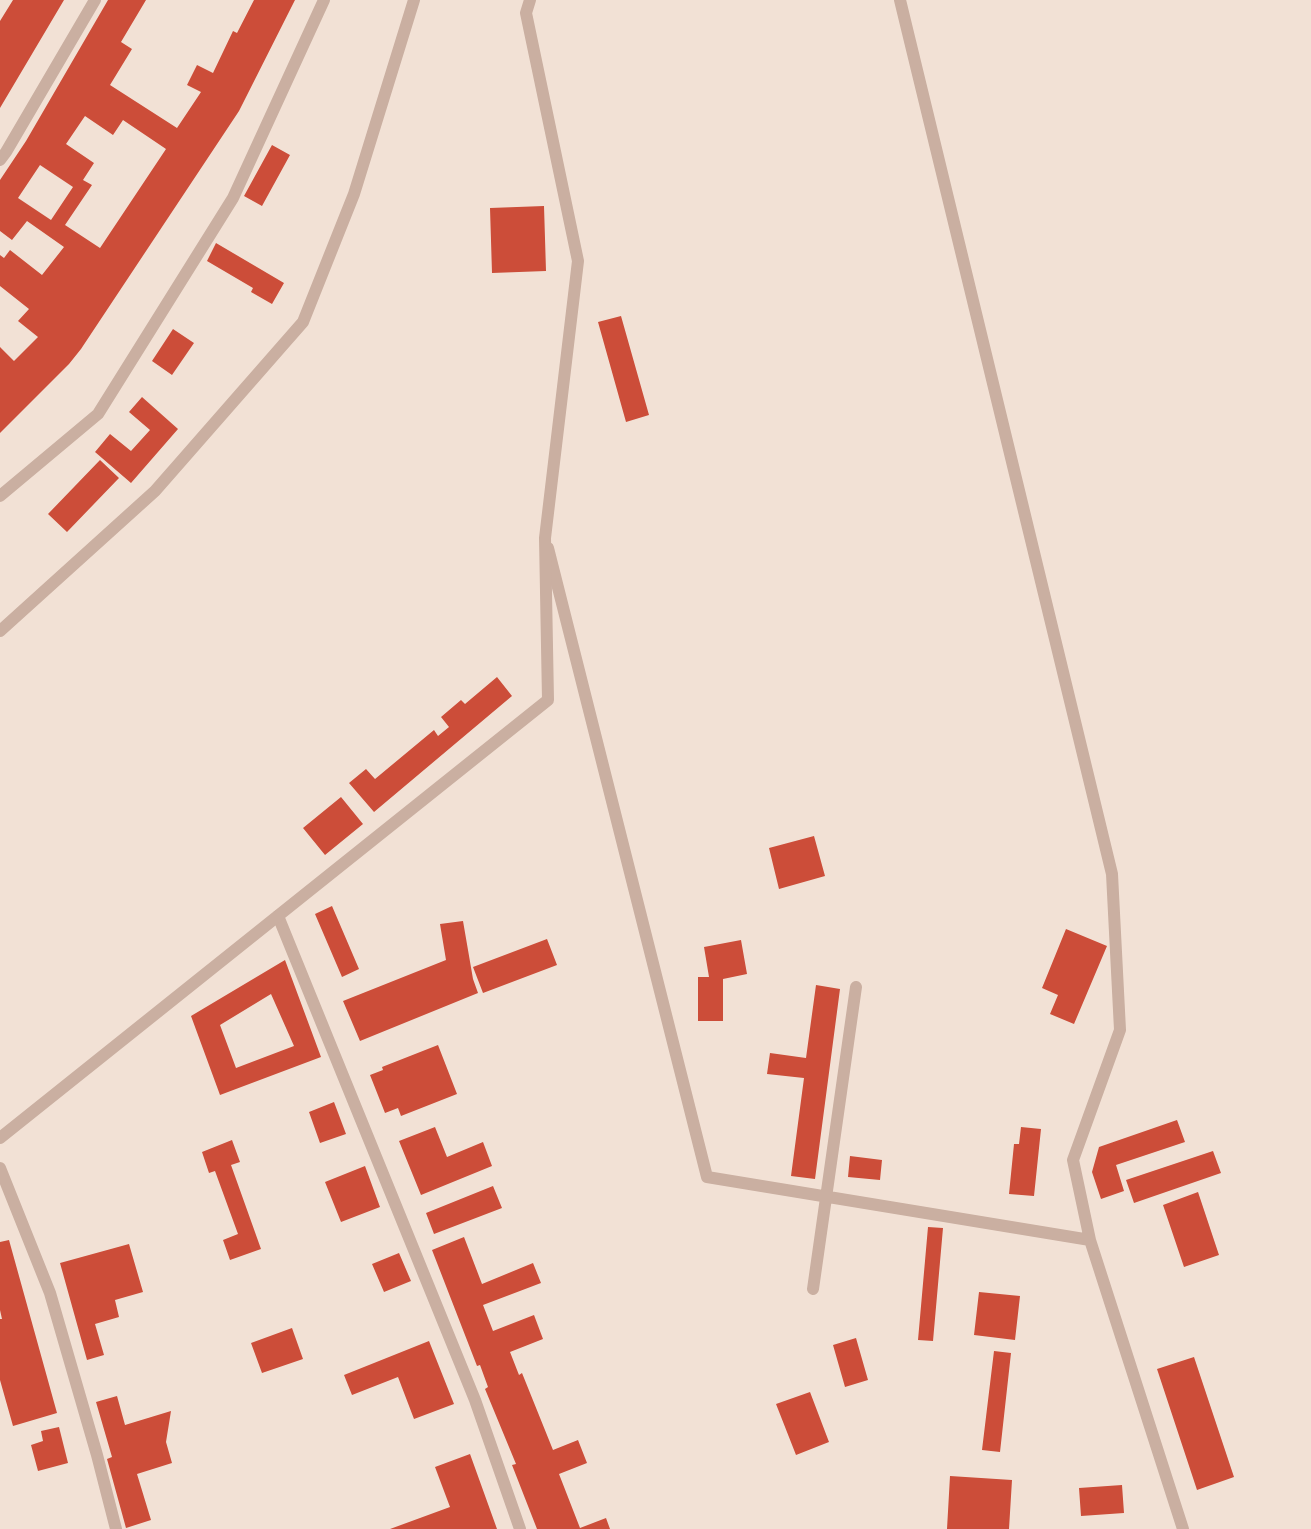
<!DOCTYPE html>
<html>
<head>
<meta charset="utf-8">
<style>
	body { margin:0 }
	canvas { display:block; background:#f2e1d5 }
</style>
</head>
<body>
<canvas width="1311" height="1529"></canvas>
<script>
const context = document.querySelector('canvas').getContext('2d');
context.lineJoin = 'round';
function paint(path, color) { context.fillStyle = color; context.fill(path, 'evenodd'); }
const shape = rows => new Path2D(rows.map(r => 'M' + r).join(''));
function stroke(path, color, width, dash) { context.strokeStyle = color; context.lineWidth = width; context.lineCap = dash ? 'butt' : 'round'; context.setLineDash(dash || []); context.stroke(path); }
paint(shape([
	[13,0,64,0,0,108,0,21],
	[108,0,146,0,121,42,132,49,110,85,177,128,201,92,187,85,197,65,213,73,233,31,237,33,254,0,295,0,239,111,81,349,69,364,0,433,0,347,14,361,38,337,18,321,29,309,0,286,0,255,4,258,10,250,42,275,64,247,27,221,12,240,0,231,0,180,26,141],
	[85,116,113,135,123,120,166,149,100,248,65,225,92,185,83,180,94,163,66,144],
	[40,165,73,187,51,220,18,198],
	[272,145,290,155,262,206,244,196],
	[544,206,546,271,492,273,490,208],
	[216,243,284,283,272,304,251,292,253,288,207,261],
	[621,316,649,415,626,422,598,322],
	[173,329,194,343,172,375,152,361],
	[142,397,178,429,131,483,95,452,110,434,131,451,150,430,129,412],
	[100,460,119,478,67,532,48,514],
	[497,677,512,696,374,812,349,783,366,769,375,779,434,730,438,736,449,727,441,717,461,700,465,704],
	[341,797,363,824,325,855,303,828],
	[814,836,825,876,779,889,769,848],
	[332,906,359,969,342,977,315,914],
	[463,921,473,979,478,993,360,1041,343,1001,446,960,440,924],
	[1066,929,1107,946,1074,1024,1050,1014,1058,995,1042,988],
	[547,939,557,965,483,993,473,967],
	[741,940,747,974,723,979,723,1021,698,1021,698,977,709,977,704,947],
	[285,960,321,1057,220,1095,191,1016],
	[271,994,294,1046,236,1068,220,1025],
	[816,985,840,989,815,1179,791,1176,804,1078,767,1074,770,1053,806,1058],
	[438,1045,457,1094,401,1116,398,1108,385,1113,370,1075,383,1070,382,1067],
	[334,1102,346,1134,320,1143,309,1112],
	[1177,1120,1185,1142,1116,1165,1124,1191,1101,1199,1092,1172,1099,1147],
	[435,1127,447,1157,483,1142,492,1166,421,1195,399,1141],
	[1021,1127,1041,1129,1034,1196,1009,1194,1014,1144,1019,1144],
	[232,1140,240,1162,231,1165,261,1249,230,1260,223,1240,238,1234,215,1171,209,1173,202,1152],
	[1213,1151,1221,1173,1134,1203,1126,1180],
	[850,1156,882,1160,880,1180,848,1177],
	[365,1166,380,1207,341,1222,325,1182],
	[493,1186,502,1208,434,1234,426,1213],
	[1198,1192,1219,1255,1184,1267,1163,1205],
	[928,1227,943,1228,933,1341,918,1340],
	[464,1237,482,1284,533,1263,541,1283,483,1305,493,1331,534,1315,543,1339,510,1352,519,1375,522,1373,553,1450,578,1440,587,1463,559,1474,580,1528,606,1518,610,1529,537,1529,512,1465,516,1464,485,1389,488,1387,480,1365,477,1366,432,1250],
	[9,1240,57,1413,13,1426,0,1380,0,1319,2,1319,0,1310,0,1242],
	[129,1244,143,1292,115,1300,119,1317,95,1324,104,1355,87,1360,60,1263],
	[399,1253,411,1281,384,1292,372,1264],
	[979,1292,1020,1296,1015,1340,974,1335],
	[292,1328,303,1359,262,1373,251,1343],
	[856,1338,868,1380,845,1387,833,1345],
	[429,1341,454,1404,414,1419,398,1377,352,1395,344,1375],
	[994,1351,1011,1353,1000,1452,982,1450],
	[1194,1357,1234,1477,1197,1490,1157,1369],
	[810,1392,829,1442,796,1455,776,1404],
	[117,1396,125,1425,171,1411,166,1442,172,1463,137,1474,151,1520,126,1528,107,1459,112,1457,96,1402],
	[59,1427,68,1463,38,1471,31,1445,43,1441,41,1431],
	[470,1454,497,1529,390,1529,450,1507,435,1467],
	[950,1476,1012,1480,1009,1529,947,1529],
	[1122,1485,1124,1513,1081,1516,1079,1488]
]), '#cc4d39');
stroke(shape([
	[900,0,1112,874,1120,1030,1073,1160,1090,1240],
	[548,548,707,1177,1090,1240,1183,1529],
	[278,916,475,1400,520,1529],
	[0,1168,50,1293,97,1455,116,1529],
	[813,1289,856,987]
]), '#caafa1', 12);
stroke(shape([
	[0,160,6,152,95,0],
	[0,496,98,414,233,198,324,0],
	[0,631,155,491,303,322,354,194,414,0],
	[0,1138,548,700,545,538,578,261,526,13,530,0]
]), '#caafa1', 12);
</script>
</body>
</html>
